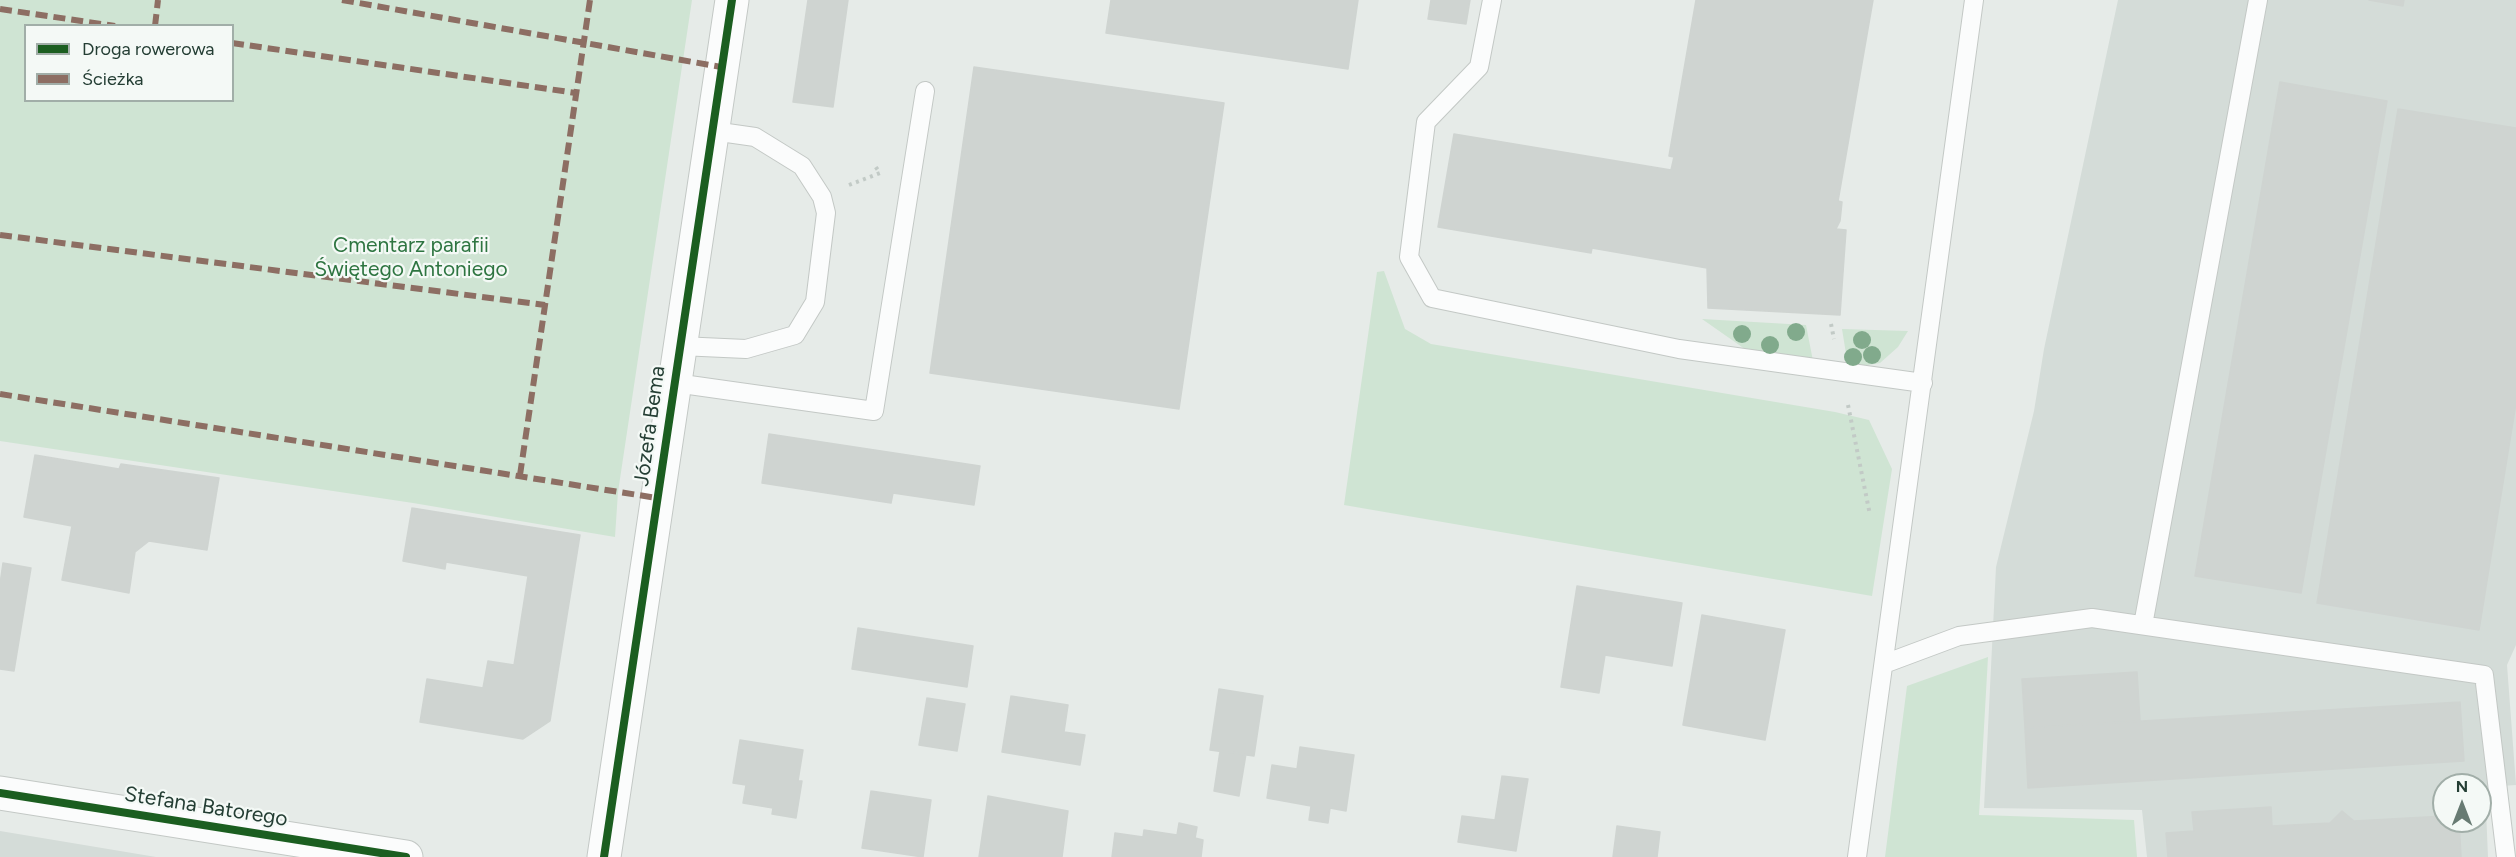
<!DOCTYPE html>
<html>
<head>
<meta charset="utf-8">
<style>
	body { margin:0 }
	#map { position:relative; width:2516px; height:857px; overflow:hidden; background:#e6ebe8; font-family:Figtree,sans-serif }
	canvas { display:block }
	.legend { position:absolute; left:24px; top:24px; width:210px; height:78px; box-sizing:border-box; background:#f4f9f6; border:2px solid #a1aea8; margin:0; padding:8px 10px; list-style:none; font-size:18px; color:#243e34 }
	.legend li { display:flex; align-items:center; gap:12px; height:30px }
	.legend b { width:30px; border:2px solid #a1aea8 }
	.north { position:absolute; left:2432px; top:773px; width:60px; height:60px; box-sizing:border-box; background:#f4f9f6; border:2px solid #a1aea8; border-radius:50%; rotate:0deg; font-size:16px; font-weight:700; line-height:24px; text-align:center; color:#243e34 }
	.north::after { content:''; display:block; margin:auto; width:21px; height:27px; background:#687b73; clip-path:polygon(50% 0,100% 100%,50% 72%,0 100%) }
</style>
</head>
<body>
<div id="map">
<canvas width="2516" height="857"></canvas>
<ul class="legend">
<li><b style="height:8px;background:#1b5e20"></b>Droga rowerowa</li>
<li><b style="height:8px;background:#8d6e63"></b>Ścieżka</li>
</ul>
<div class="north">N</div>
</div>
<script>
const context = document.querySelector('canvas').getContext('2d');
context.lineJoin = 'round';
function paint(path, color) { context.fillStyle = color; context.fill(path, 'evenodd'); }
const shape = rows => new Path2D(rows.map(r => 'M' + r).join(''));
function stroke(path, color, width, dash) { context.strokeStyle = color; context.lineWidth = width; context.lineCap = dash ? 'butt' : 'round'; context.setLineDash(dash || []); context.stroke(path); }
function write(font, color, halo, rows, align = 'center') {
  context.font = font + ' Figtree,sans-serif'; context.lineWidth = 4.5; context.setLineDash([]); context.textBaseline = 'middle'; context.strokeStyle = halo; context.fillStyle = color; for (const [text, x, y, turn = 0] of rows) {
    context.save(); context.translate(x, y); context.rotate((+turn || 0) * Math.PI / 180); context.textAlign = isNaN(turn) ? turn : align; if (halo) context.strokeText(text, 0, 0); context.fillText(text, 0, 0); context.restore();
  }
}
paint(shape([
	[2118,0,2516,0,2516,645,2507,665,2516,785,2485,787,2488,857,2147,857,2142,810,1984,808,1996,567,2034,411,2044,349],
	[2444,785,2480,785,2480,821,2444,821],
	[0,831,156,857,0,857]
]), '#d4dcd8');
paint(shape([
	[0,0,692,0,618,492,615,537,413,503,0,441],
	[26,26,232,26,232,100,26,100],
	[1384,271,1405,329,1431,344,1835,412,1869,420,1892,469,1872,596,1344,505,1377,272],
	[1702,319,1806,325,1813,361,1752,354],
	[1842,329,1908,331,1898,347,1880,363,1862,366,1848,366],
	[1988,657,1979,815,2134,820,2137,857,1885,857,1907,686]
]), '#cfe4d3');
const building = shape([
	[808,0,848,0,833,107,793,102,808,0],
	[1111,0,1358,0,1348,69,1106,33,1111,0],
	[1431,0,1470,0,1466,24,1428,19,1431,0],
	[1696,0,1873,0,1838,201,1842,202,1840,221,1836,229,1846,230,1840,315,1708,308,1707,268,1592,248,1591,253,1438,227,1454,134,1671,170,1674,157,1669,156,1696,0],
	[2369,0,2404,0,2403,6,2369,0],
	[974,67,1224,103,1179,409,930,373,974,67],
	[2280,82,2387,101,2301,593,2195,576,2280,82],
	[2398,109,2516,128,2516,403,2479,630,2317,603,2398,109],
	[769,434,980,466,974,505,893,493,891,503,762,483,769,434],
	[35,455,119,469,121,464,219,478,207,550,149,541,135,552,129,593,62,580,72,526,24,517,35,455],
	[412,508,580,535,550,721,523,739,420,722,427,679,483,688,488,661,514,665,528,576,446,562,445,569,403,561,412,508],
	[3,563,31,568,14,671,0,669,0,584,3,563],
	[1577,586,1682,603,1672,666,1605,655,1599,693,1561,687,1577,586],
	[1702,615,1785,630,1765,740,1683,725,1702,615],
	[858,628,973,646,967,687,852,669,858,628],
	[2137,672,2140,721,2025,728,2022,679,2137,672],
	[1219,689,1263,696,1254,756,1210,750,1219,689],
	[1011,696,1068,705,1064,732,1085,735,1080,765,1002,752,1011,696],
	[927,698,965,704,957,751,919,745,927,698],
	[2460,702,2464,761,2028,788,2025,728,2460,702],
	[740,740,803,750,798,781,802,781,796,818,772,814,773,808,743,803,746,785,733,783,740,740],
	[1300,747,1354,755,1346,811,1330,808,1328,823,1309,820,1311,806,1267,798,1272,765,1297,769,1300,747],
	[1220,751,1246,754,1239,796,1214,791,1220,751],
	[1502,776,1528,779,1516,851,1458,842,1462,816,1495,820,1502,776],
	[871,791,931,800,923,857,862,848,871,791],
	[988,796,1068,811,1062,857,979,857,988,796],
	[2271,807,2272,826,2330,823,2342,811,2354,821,2444,816,2444,821,2459,821,2461,857,2168,857,2166,833,2194,831,2192,812,2271,807],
	[1179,823,1197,827,1195,838,1203,840,1201,857,1112,857,1115,833,1143,837,1144,830,1177,835,1179,823],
	[1617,826,1660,832,1657,857,1613,857,1617,826]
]);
paint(building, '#cfd4d1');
stroke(building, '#cfd4d1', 1.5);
const service = shape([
	[1492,0,1479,67,1426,122,1409,257,1432,298,1679,349,1923,383],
	[680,346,746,349,795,335,815,302,826,213,822,197,802,166,755,137,713,131],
	[675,383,874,411,925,91],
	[2143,625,2258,0],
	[1884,664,1959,636,2092,618,2484,675,2506,857],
	[1857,857,1974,0]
]);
const minor = shape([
	[0,793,406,857],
	[604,857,732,0]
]);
stroke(service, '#c3c8c5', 20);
stroke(minor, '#c3c8c5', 35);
stroke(shape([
	[849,185,880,173,875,166],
	[1831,324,1834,339],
	[1848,405,1870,515]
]), '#c2cac6', 4, [3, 4.5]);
stroke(service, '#fbfcfc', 18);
stroke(minor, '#fbfcfc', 33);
stroke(shape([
	[342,0,721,67],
	[0,9,115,26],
	[155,26,158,0],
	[232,43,576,93],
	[0,235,545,305],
	[0,394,657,498],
	[520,475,590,0]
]), '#8d6e63', 6, [12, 6]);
stroke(shape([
	[0,793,406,857],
	[604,857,732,0]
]), '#1b5e20', 8);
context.fillStyle = '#81aa8c';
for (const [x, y] of [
	[1796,332],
	[1742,334],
	[1862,340],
	[1770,345],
	[1872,355],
	[1853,357]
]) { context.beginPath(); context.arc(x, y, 9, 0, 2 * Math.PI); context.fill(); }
write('21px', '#2e7541', '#f4f9f6', [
	["Cmentarz parafii",411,246],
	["Świętego Antoniego",411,270]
]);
write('21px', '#243e34', '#f4f9f6', [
	["Józefa Bema",650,426,-82],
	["Stefana Batorego",206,807,9]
]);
</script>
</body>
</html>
